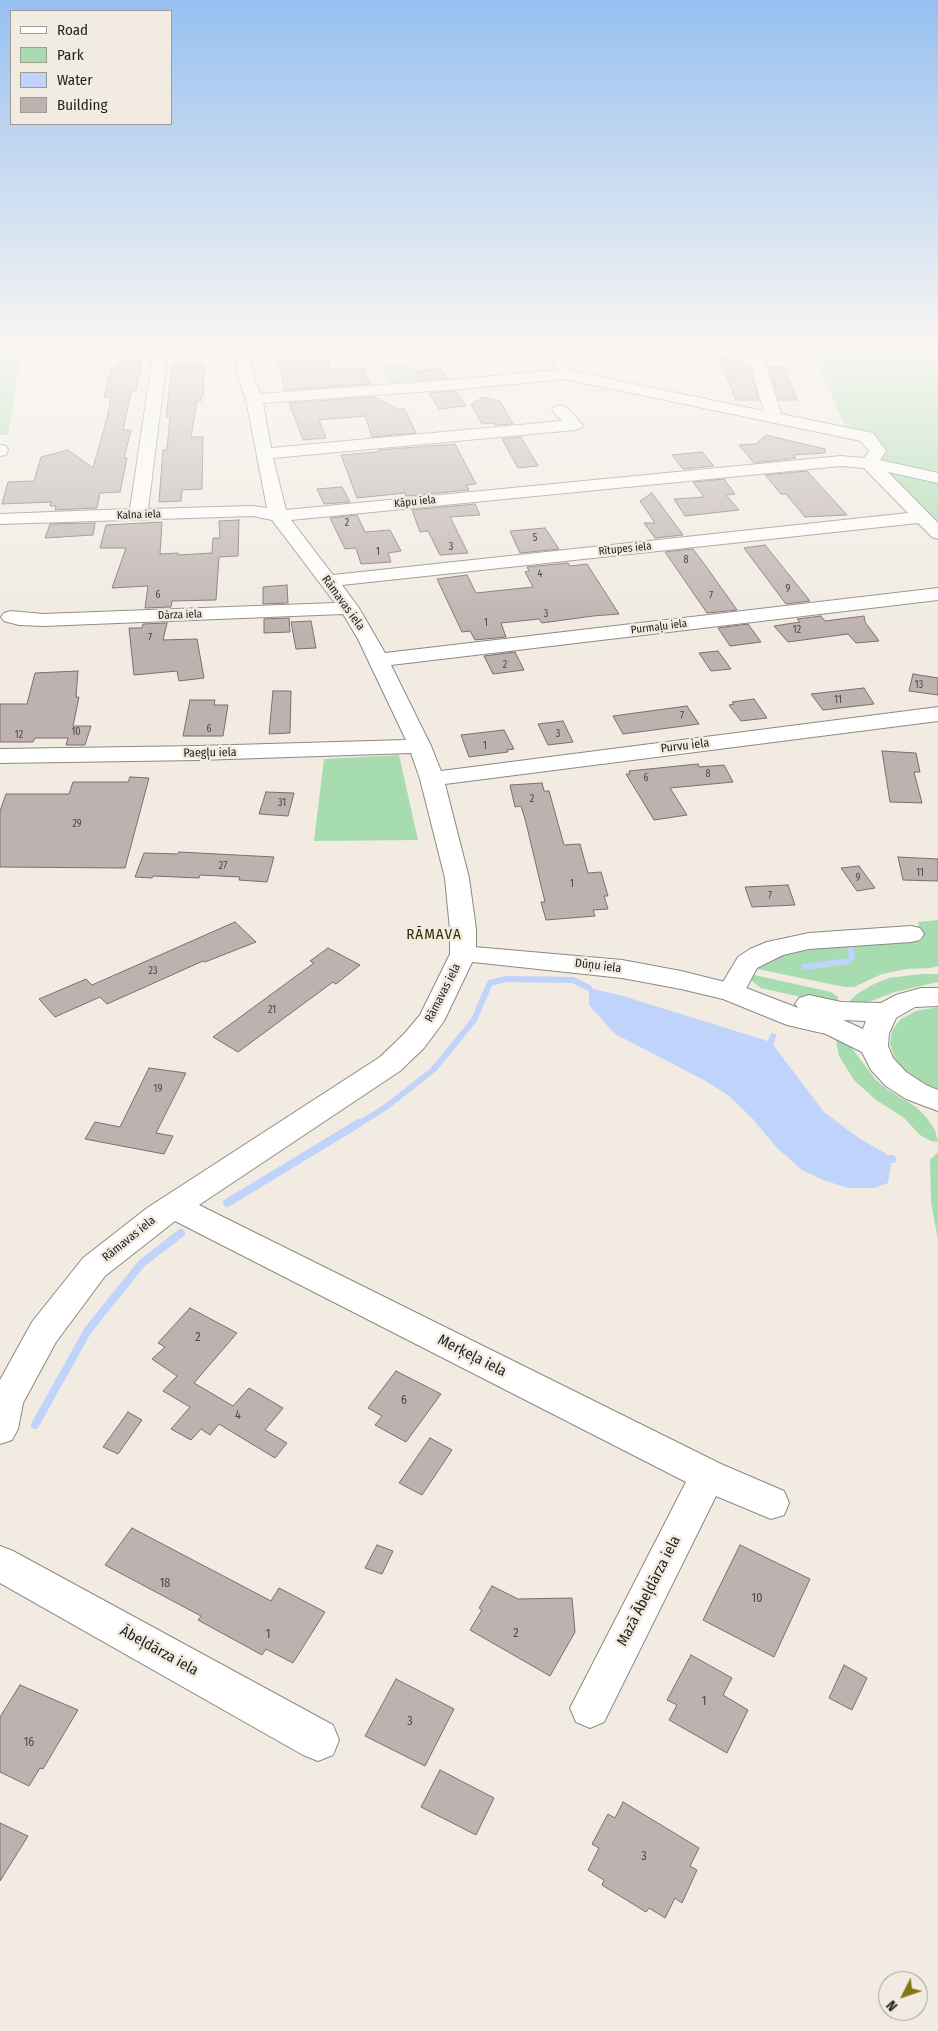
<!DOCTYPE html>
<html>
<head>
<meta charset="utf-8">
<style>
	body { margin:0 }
	#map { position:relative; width:938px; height:2031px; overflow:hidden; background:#f1ebe2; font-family:"Fira Sans Condensed",sans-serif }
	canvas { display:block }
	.legend { position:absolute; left:10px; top:10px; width:162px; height:115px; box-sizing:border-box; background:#f1ebe2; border:1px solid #a09b95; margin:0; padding:6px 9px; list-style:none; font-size:15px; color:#262421 }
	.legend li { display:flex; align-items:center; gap:10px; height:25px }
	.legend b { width:25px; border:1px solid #a09b95 }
	.north { position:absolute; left:878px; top:1971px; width:50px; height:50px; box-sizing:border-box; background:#f1ebe2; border:1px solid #a09b95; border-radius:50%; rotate:229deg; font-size:14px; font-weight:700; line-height:20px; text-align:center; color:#262421 }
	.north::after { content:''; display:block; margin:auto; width:18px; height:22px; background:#857517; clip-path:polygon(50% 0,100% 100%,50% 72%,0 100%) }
</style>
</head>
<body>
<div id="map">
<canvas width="938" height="2031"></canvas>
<ul class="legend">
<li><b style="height:6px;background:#fff"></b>Road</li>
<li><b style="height:14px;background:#a7dcb1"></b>Park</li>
<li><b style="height:14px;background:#bfd3fb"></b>Water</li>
<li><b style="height:14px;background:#bdb2b0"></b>Building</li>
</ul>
<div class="north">N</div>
</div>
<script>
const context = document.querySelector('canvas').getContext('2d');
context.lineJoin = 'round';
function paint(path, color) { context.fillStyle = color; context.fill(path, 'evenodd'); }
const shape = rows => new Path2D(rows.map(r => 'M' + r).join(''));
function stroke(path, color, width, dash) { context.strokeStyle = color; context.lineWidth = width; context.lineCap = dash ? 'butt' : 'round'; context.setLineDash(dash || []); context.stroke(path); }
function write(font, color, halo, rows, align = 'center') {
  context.font = font + ' "Fira Sans Condensed",sans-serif'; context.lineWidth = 5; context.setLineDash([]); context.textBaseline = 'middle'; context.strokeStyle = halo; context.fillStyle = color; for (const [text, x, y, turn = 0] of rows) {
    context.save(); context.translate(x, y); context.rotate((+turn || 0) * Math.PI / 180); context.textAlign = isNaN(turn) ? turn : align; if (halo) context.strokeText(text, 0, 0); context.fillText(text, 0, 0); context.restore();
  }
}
paint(shape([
	[0,349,22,349,8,435,0,435],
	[811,349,938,349,938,525,843,422],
	[411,363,419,381,387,383,380,366,344,369,350,388,347,388,340,368],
	[399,755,418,840,314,841,324,759],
	[938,920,938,966,930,968,907,969,882,974,854,987,845,987,757,969,774,958,812,949,922,941,918,922],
	[750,974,831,992,838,997,837,1005,761,988,752,981],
	[921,974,938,974,938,982,895,992,860,1005,846,1005,857,994,874,984,889,978],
	[938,1007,938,1089,923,1083,906,1072,895,1058,890,1044,892,1030,901,1019,916,1011],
	[835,1036,851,1047,875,1079,887,1089,916,1107,926,1117,935,1130,938,1142,931,1141,920,1135,903,1117,876,1100,854,1080,839,1056],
	[938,1152,938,1240,931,1202,930,1160]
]), '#a7dcb1');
paint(shape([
	[589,988,623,996,771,1042,824,1112,860,1139,885,1153,891,1165,888,1183,874,1188,848,1188,823,1180,802,1170,776,1147,752,1118,728,1095,702,1079,615,1034,589,1005]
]), '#bfd3fb');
stroke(shape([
	[804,967,849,961,852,957,851,949],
	[771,1042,773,1036],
	[357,1125,386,1107,433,1070,474,1020,490,983,506,979,573,980,589,988]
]), '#bfd3fb', 6);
stroke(shape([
	[888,1159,892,1159],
	[227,1203,359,1123],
	[35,1425,88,1330,142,1263,181,1233]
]), '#bfd3fb', 8);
const building = shape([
	[123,349,144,349,136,391,132,391,131,393,123,430,131,430,124,458,127,458,120,492,100,493,97,508,55,510,56,506,50,506,51,502,2,504,8,482,34,481,41,457,68,450,93,468,107,418,111,397,104,397,111,368,118,368,123,349],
	[280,349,326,349,331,371,364,368,370,384,285,390,275,352,281,351,280,349],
	[741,358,744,367,749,367,759,400,736,400,720,359,741,358],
	[204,363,203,397,201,397,201,401,197,401,191,437,203,437,202,489,182,490,181,501,159,502,163,450,167,450,170,417,166,417,172,366,175,366,175,364,204,363],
	[769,367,785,367,797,400,779,400,769,367],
	[441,369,447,378,421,380,416,371,441,369],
	[456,391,466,406,439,409,429,393,456,391],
	[375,397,397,409,404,408,416,433,372,437,365,416,319,420,326,438,303,440,289,403,375,397],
	[484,397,500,401,513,424,495,425,494,423,482,424,471,404,484,397],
	[766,435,825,449,825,453,793,455,796,458,754,463,739,445,756,444,766,435],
	[521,437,538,466,518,468,502,439,521,437],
	[455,444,476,484,466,485,469,490,406,496,405,493,357,498,341,455,378,452,378,450,455,444],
	[702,452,714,466,683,469,672,455,702,452],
	[807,471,847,515,805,517,786,494,781,494,765,475,807,471],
	[724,479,735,494,726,495,739,510,685,516,674,499,704,497,693,482,724,479],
	[342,487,350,502,324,504,317,489,342,487],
	[652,493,683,535,655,538,644,523,655,523,640,501,652,493],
	[475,504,480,515,450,517,468,553,440,555,428,531,420,532,412,510,475,504],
	[357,515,365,532,390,530,401,551,388,553,391,562,361,564,356,548,345,549,330,518,357,515],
	[239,520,238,556,219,557,216,600,172,601,171,607,145,608,148,586,112,588,126,548,100,548,106,525,162,522,160,554,178,553,178,555,212,553,213,538,220,538,219,521,239,520],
	[95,523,93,535,45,538,50,524,95,523],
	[545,528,559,549,520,553,510,531,545,528],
	[765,545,810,601,786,604,744,548,765,545],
	[693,549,705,565,737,610,707,613,665,552,693,549],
	[568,563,570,566,587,564,619,614,593,616,542,623,539,619,501,623,506,637,475,640,470,631,462,632,437,579,467,575,476,593,533,587,525,572,529,571,527,567,568,563],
	[287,585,288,603,263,604,263,587,287,585],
	[821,616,825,621,864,616,865,622,879,641,856,643,848,634,788,642,774,626,800,622,797,619,821,616],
	[289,618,290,632,264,633,264,619,289,618],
	[311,621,316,648,296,649,291,622,311,621],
	[167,623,163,640,197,639,204,678,179,681,177,671,134,675,129,628,142,628,143,624,167,623],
	[748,624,761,642,730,646,718,628,748,624],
	[718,651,731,669,711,671,699,653,718,651],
	[515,652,524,670,493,674,484,656,515,652],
	[78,671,76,697,79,697,73,726,91,726,85,745,66,745,68,738,35,738,33,742,0,742,0,704,27,704,35,673,78,671],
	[913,674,938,678,938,695,909,691,913,674],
	[864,688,874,704,823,710,811,694,864,688],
	[273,691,291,691,290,733,269,734,273,691],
	[754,699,767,718,741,721,729,705,734,704,732,702,754,699],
	[190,700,215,700,214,705,228,705,223,736,183,736,190,700],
	[687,706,699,724,623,734,613,716,687,706],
	[563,721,573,742,548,745,538,724,563,721],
	[504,730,514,749,507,750,508,752,469,757,461,735,504,730],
	[882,751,916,753,920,772,914,772,922,803,890,802,882,751],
	[698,764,699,767,724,765,733,782,670,788,687,815,654,820,626,774,630,774,629,771,698,764],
	[130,777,149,778,125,868,0,867,0,811,6,794,69,794,73,782,128,782,130,777],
	[542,783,544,791,549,791,564,845,580,844,588,873,601,872,608,896,604,896,608,909,593,910,595,916,546,920,541,902,545,902,525,819,521,806,515,807,510,785,542,783],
	[266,792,294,793,288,816,259,814,266,792],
	[179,852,274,857,267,882,239,880,240,877,200,875,199,878,153,876,152,878,135,877,144,853,178,854,179,852],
	[898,857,938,859,938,881,903,880,898,857],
	[859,866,875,888,857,891,841,868,859,866],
	[788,885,795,905,752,907,745,887,788,885],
	[235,922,256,942,205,962,203,961,107,1004,100,997,55,1017,39,999,86,979,92,985,235,922],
	[328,948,360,965,336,984,333,982,238,1052,213,1037,314,963,310,961,328,948],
	[149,1068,186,1073,156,1133,173,1136,164,1154,85,1139,95,1122,120,1127,149,1068],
	[190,1308,237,1333,194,1383,233,1406,249,1388,283,1408,265,1430,287,1443,275,1458,219,1424,210,1435,201,1429,191,1440,171,1429,190,1407,163,1391,177,1376,152,1359,165,1347,158,1343,190,1308],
	[396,1371,441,1394,406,1442,375,1425,382,1416,368,1408,396,1371],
	[128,1412,142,1420,118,1454,103,1447,128,1412],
	[430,1438,452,1450,422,1495,399,1483,430,1438],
	[132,1528,271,1601,279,1588,325,1612,293,1663,266,1649,262,1655,198,1620,201,1616,105,1565,132,1528],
	[377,1545,393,1551,382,1574,365,1568,377,1545],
	[740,1545,810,1579,774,1657,703,1620,740,1545],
	[492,1586,518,1599,572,1598,575,1632,550,1676,470,1630,482,1610,479,1608,492,1586],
	[691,1655,732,1678,723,1695,748,1710,727,1753,669,1720,677,1705,667,1700,691,1655],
	[844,1665,867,1678,852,1710,829,1698,844,1665],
	[396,1679,454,1709,425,1766,365,1736,396,1679],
	[20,1685,78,1710,43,1769,40,1768,29,1786,0,1772,0,1717,20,1685],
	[440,1770,494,1798,476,1835,421,1807,440,1770],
	[623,1802,699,1848,690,1866,697,1870,682,1903,675,1898,665,1918,649,1908,646,1912,602,1885,604,1880,588,1870,599,1848,592,1844,608,1814,615,1818,623,1802],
	[0,1823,28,1836,0,1881,0,1823]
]);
paint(building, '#bdb2b0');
stroke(building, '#796f6d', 1);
const minor = shape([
	[154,349,168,349,148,509,253,506,267,508,246,399,237,374,234,349,248,349,253,374,260,394,461,379,556,370,546,349,561,349,571,371,764,411,750,363,753,360,758,358,763,360,766,363,781,414,873,433,886,451,880,460,938,473,938,483,888,472,938,523,938,539,932,537,918,523,342,585,359,608,385,653,938,588,938,600,391,665,431,746,441,771,938,707,938,721,445,784,469,878,476,929,476,954,444,1021,424,1048,400,1071,199,1205,721,1464,784,1491,789,1503,784,1515,771,1519,716,1496,604,1722,590,1728,576,1722,570,1708,686,1482,175,1221,105,1276,56,1342,23,1403,18,1429,12,1440,0,1444,0,1380,32,1322,83,1258,147,1208,380,1057,404,1034,420,1015,450,954,450,929,445,878,420,779,411,753,199,760,0,763,0,749,199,746,406,740,358,639,343,614,43,626,19,625,4,621,1,617,4,613,11,611,43,614,335,603,272,520,253,516,0,524,0,514,130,509,154,349],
	[565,379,861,441,869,451,864,458,841,456,286,510,273,458,575,430,581,428,583,425,566,407,560,405,554,407,552,410,562,421,271,448,263,403,461,389,565,379],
	[841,466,864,468,908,513,333,575,291,520,841,466],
	[0,445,6,446,8,450,6,455,0,456,0,445],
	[911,926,920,928,924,934,920,940,911,942,809,949,783,955,757,968,741,998,731,1001,721,998,717,992,738,957,750,949,767,942,809,933,911,926],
	[0,1546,13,1551,333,1725,339,1740,333,1755,318,1761,303,1755,0,1583,0,1546]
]);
const major = shape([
	[463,946,622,960,681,971,741,986,798,1008,795,1004,799,998,809,995,841,1002,881,1003,896,995,921,988,938,988,938,1006,915,1007,896,1018,889,1033,888,1046,893,1058,906,1072,926,1085,938,1090,938,1111,906,1099,886,1086,871,1070,862,1052,826,1034,787,1025,723,999,681,989,622,978,454,960,450,954,454,948,463,946],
	[843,1020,866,1021,863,1029,843,1020]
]);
stroke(minor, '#8e8981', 2);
stroke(major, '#8e8981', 2);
paint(minor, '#fff');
paint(major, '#fff');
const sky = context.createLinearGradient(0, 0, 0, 634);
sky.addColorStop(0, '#97c0f0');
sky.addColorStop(0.55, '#f9f6f2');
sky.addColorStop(1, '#f9f6f200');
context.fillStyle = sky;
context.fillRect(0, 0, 938, 634);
write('10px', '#4c4845', null, [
	["2",347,523],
	["5",535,538],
	["3",451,547],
	["1",378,552],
	["8",686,560],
	["4",540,574],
	["9",788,589],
	["6",158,595],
	["7",711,596],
	["3",546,614],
	["1",486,623],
	["12",797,630],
	["7",150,638],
	["2",505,665],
	["13",919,685],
	["11",838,700],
	["7",682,716],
	["6",209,729],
	["10",76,732],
	["3",558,734],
	["12",19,735],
	["1",485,746],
	["8",708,774],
	["6",646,778],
	["2",532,799],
	["31",282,803],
	["29",77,824],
	["27",223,866],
	["11",920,873],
	["9",858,878],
	["1",572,884],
	["7",770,896],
	["23",153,971],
	["21",272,1010],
	["19",158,1089]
]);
write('11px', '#262421', '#f1ebe2', [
	["Kāpu iela",415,502,-6],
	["Kalna iela",139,515,-2],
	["Rītupes iela",625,549,-6],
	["Dārza iela",180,615,-2],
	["Purmaļu iela",659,627,-7]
]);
write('12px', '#262421', '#f1ebe2', [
	["Rāmavas iela",343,603,54],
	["Purvu iela",685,746,-7],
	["Paegļu iela",210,753,-1],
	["Dūņu iela",598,966,7],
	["Rāmavas iela",443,993,-63],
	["Rāmavas iela",129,1239,-39]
]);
write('12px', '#4c4845', null, [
	["2",198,1338],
	["6",404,1401],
	["4",238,1416],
	["18",165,1584],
	["10",757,1599],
	["2",516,1634],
	["1",268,1635],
	["1",704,1702],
	["3",410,1722],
	["16",29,1743],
	["3",644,1857]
]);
context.letterSpacing = '1px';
write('15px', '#332b00', '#f1ebe2', [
	["RĀMAVA",434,935]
]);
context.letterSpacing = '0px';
write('15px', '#262421', '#f1ebe2', [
	["Merķeļa iela",472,1356,27],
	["Mazā Ābeļdārza iela",649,1591,-63],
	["Ābeļdārza iela",159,1651,29]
]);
</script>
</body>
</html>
